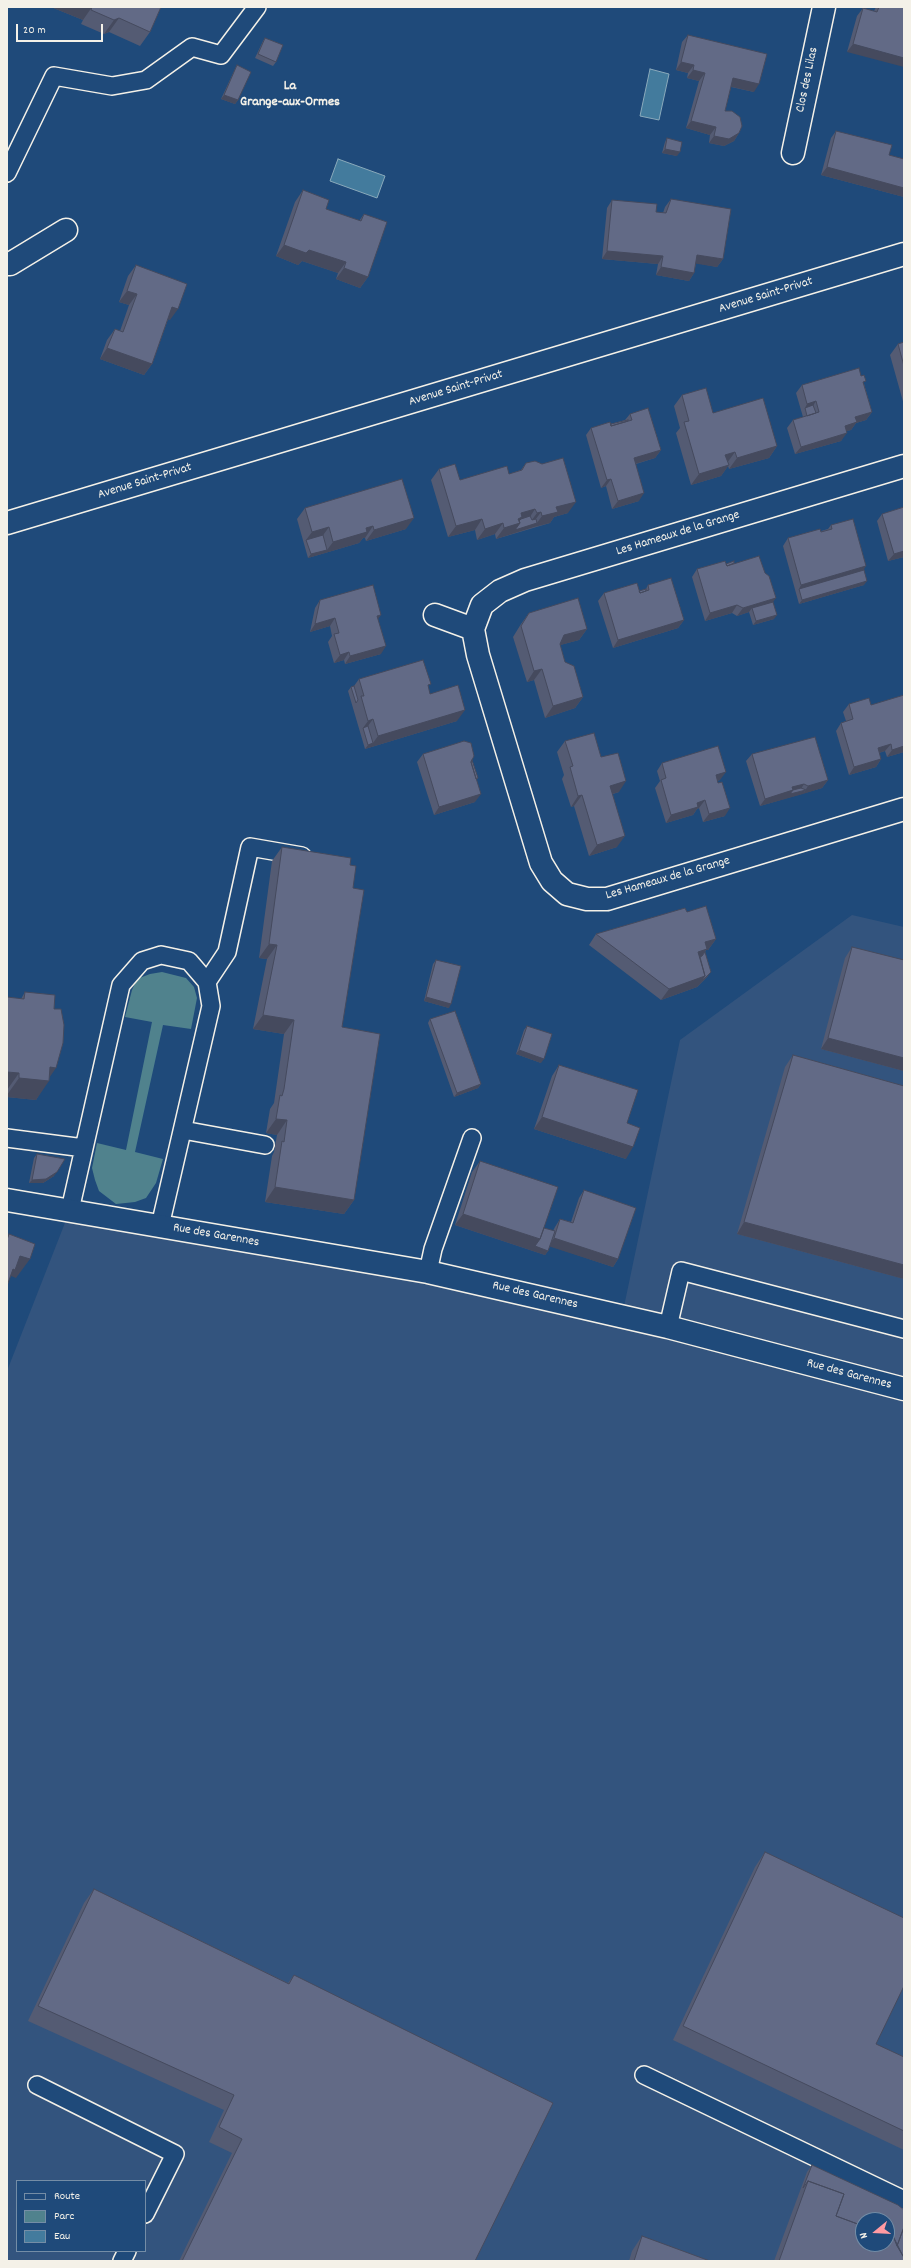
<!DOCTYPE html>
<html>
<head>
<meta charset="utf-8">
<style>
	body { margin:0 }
	#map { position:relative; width:911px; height:2268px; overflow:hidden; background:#1f4a7a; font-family:Dekko,sans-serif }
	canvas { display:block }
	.frame { position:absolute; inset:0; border:8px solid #f4f1e8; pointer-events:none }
	.legend { position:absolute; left:16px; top:2180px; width:130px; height:72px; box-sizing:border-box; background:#1f4a7a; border:1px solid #748da6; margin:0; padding:5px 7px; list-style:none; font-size:12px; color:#f4f1e8 }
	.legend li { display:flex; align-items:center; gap:8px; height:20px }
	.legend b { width:20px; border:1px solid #748da6 }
	.north { position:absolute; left:855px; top:2212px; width:40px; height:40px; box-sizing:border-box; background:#1f4a7a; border:1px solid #748da6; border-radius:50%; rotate:252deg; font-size:11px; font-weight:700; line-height:16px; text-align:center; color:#f4f1e8 }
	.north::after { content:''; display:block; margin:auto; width:14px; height:18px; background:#ff9aa2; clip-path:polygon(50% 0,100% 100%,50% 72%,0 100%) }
	.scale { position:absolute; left:16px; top:24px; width:87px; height:18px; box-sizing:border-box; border:2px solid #f4f1e8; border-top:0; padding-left:5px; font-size:12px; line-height:14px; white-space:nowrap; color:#f4f1e8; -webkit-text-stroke:3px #1f4a7a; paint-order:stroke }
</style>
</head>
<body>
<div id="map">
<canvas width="911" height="2268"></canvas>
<div class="frame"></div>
<ul class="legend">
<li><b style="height:5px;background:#1f4a7a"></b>Route</li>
<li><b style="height:11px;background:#50828d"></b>Parc</li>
<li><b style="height:11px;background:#437b9d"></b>Eau</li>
</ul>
<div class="north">N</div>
<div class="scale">20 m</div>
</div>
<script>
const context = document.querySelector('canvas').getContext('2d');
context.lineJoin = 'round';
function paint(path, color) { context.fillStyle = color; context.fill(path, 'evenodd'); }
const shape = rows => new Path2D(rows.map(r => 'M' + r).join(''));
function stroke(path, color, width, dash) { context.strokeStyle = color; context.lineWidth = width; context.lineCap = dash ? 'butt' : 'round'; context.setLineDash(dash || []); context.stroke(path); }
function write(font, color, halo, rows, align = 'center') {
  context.font = font + ' Dekko,sans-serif'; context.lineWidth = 3; context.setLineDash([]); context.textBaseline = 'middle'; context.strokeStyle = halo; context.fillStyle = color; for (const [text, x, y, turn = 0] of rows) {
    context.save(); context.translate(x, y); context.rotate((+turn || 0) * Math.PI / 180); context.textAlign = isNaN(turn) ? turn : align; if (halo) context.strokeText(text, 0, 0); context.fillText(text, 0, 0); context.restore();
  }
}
paint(shape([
	[852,915,904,927,904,2261,7,2261,7,1371,70,1210,622,1316,680,1040],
	[17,2181,145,2181,145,2251,17,2251],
	[863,2220,887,2220,887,2244,863,2244]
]), '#33547e');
paint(shape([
	[162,972,186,978,194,987,197,998,191,1029,163,1025,135,1152,163,1159,156,1183,146,1198,135,1202,116,1204,99,1191,95,1180,92,1168,97,1143,126,1150,152,1022,125,1017,132,990,137,979,150,974]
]), '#50828d');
const water = shape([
	[650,69,669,74,659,120,640,116,650,69],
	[338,159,385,176,377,198,330,181,338,159]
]);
paint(water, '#437b9d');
stroke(water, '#8aaabb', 1);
const service = shape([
	[7,173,54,76,112,86,146,80,192,47,221,55,257,7],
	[207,982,227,952,250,847,302,856],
	[183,1130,265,1145],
	[7,1138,84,1148],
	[70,1210,121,985,142,961,161,955,189,961,207,982,211,1006,160,1226],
	[428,1272,433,1249,472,1138],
	[668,1327,681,1271,904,1329],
	[644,2075,904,2200],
	[37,2085,175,2154,145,2214],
	[122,2261,127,2251]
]);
const minor = shape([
	[793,153,824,7],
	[7,264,10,264,66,230],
	[904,466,525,580,500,591,482,605,473,629,478,655,541,863,552,881,567,894,587,899,607,899,904,809],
	[435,615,473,629]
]);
const tertiary = shape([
	[7,523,904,254],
	[7,1200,428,1272,668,1327,904,1389]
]);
stroke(service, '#f4f1e8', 20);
stroke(minor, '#f4f1e8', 25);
stroke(tertiary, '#f4f1e8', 25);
stroke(service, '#1f4a7a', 17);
stroke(minor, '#1f4a7a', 22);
stroke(tertiary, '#1f4a7a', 22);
paint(shape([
	[51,7,161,7,150,32,140,46,109,32,104,34,81,24,83,20],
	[876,7,904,7,847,52,857,16,863,8,874,11],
	[688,35,754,92,731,87,725,111,739,133,734,141,724,146,709,143,710,135,686,128,699,81,687,78,688,73,676,70,682,42],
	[265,38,276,62,273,66,255,58,263,41],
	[237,65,238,100,235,104,221,99,235,69],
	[836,131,889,155,904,159,904,197,821,175,831,138],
	[667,138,677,156,662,153,665,142],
	[303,190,326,209,359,221,364,214,368,277,360,288,336,279,338,273,302,261,298,265,276,256,295,202],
	[671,199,723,259,717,267,696,263,694,273,689,281,656,275,658,264,602,259,607,208,612,200,656,212,663,213,665,207],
	[136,265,170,320,168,319,152,364,144,375,100,359,107,340,115,329,120,331,129,305,119,302,128,276],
	[904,342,904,405,890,355,898,344],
	[864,384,872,412,866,420,856,423,851,430,846,431,841,441,795,454,787,428,793,420,803,417,796,393,802,385],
	[682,395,713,413,777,446,769,458,729,469,728,466,721,476,691,485,676,433,680,428,674,406],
	[630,414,661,450,655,458,636,464,639,501,612,509,606,486,601,488,586,435,591,428,611,424,625,420],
	[526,463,568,513,554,517,550,523,496,539,495,534,477,540,475,530,448,537,431,480,439,469,460,480,509,474,521,470],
	[305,508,406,529,366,541,365,538,363,538,359,543,308,558,297,519],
	[882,514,904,557,888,561,877,521],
	[831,525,864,570,864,585,799,604,783,546,788,538,821,531,828,529],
	[734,563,773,602,774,619,753,625,749,612,737,616,732,613,705,621,692,577,697,569,726,564],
	[648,585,684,620,678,628,613,648,598,601,604,593,639,591,646,589],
	[320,600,378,619,381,654,345,664,344,660,334,663,328,642,332,636,330,626,310,632,315,608],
	[529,613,587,629,579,640,560,645,565,662,583,697,575,708,545,718,534,680,527,682,513,637,521,624],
	[359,679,428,688,430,694,457,721,365,749,348,691,351,687,354,686],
	[849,704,871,705,904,752,887,757,885,751,879,753,881,759,876,767,849,775,836,731,841,723,846,721,843,712],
	[565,741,601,757,619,792,613,794,617,847,589,856,574,806,571,807,562,779,564,775,557,752],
	[423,754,472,760,478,778,476,780,475,802,434,815,417,762],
	[752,754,828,780,822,788,760,806,746,761],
	[662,763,720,780,717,781,725,816,703,822,699,808,697,809,693,815,666,823,655,788,660,781,657,771],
	[282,847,350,865,353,888,342,1027,354,1200,344,1214,265,1202,272,1156,274,1152,277,1135,266,1133,270,1109,274,1103,284,1034,253,1029,267,959,259,958,272,861],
	[687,912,716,939,708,950,706,950,705,952,708,976,697,987,661,1000,589,945,596,934],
	[852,947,904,960,904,1071,821,1049,845,958],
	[436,960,449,1008,424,1001,433,964],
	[25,992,49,1078,36,1100,7,1097,7,997,21,999],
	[430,1019,481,1084,478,1088,454,1097,428,1023],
	[527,1026,541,1063,516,1054,524,1030],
	[793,1055,904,1086,904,1279,737,1234,785,1067],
	[559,1065,627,1123,626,1159,534,1129,552,1076],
	[37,1154,54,1176,43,1183,29,1183,34,1158],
	[480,1161,544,1228,553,1231,555,1227,560,1219,571,1222,579,1198,584,1190,618,1259,613,1267,550,1246,548,1251,545,1255,455,1225,472,1172],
	[765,1852,876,2044,904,2057,904,2150,673,2040,755,1867],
	[94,1889,288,1983,294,1975,475,2261,179,2261,232,2153,209,2142,224,2110,28,2021,84,1903],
	[812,2165,903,2256,904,2261,774,2261,807,2172],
	[642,2236,710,2261,629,2261,632,2251]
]), '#545b73');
paint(shape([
	[51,7,92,7,83,20],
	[119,18,109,32,104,34,114,20],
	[853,44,904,58,904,67,847,52],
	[681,62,694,65,688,73,676,70],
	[693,70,705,73,699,81,687,78],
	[733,78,759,84,754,92,728,86],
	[224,95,238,100,235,104,221,99],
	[691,121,716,127,710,135,686,128],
	[739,133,734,141,724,146,709,143,714,136],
	[665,149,680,152,677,156,662,153],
	[827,167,904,188,904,197,821,175],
	[284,245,309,250,346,262,338,273,302,261,298,265,276,256],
	[607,251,663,256,658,264,602,259],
	[697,255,723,259,717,267,692,263],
	[661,267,694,273,689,281,656,275],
	[344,268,368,277,360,288,336,279],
	[127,291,137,294,129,305,119,302],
	[172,307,178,309,170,320,164,318],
	[107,348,152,364,144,375,100,359],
	[816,401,811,409,805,408,807,404],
	[872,412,866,420,856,423,851,430,839,433,845,426,855,417],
	[847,433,841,441,795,454,801,447],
	[777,446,769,458,729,469,737,458],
	[661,450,655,458,628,466,634,458],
	[735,452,727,463,725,455],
	[729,465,721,476,691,485,699,474],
	[611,479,606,486,601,488,607,480],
	[644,493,639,501,612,509,618,501],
	[576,502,568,513,554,517,550,523,534,527,542,516,556,507],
	[535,509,528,520,537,523,534,527,496,539,504,528,521,513],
	[541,512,533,523,529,524,537,513],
	[414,518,406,529,366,541,374,530],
	[482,519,475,530,448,537,456,526],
	[503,523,495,534,477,540,485,529],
	[373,526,365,538,363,538,359,543,308,558,311,554,327,550,333,542,366,528],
	[329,527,321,538,306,540,312,532],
	[904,551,904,557,888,561,894,554],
	[866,566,861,574,799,589,801,585],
	[867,581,864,585,799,604,802,600],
	[776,598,770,606,752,608,749,612,737,616,743,608],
	[737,605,732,613,705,621,710,613],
	[381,615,376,622,377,616],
	[777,615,774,619,753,625,756,621],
	[335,618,330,626,310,632,315,624],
	[684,620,678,628,613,648,618,640],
	[587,629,579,640,557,646,564,635],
	[386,646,381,654,345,664,350,656],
	[349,652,344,660,334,663,340,655],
	[542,669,534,680,527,682,534,671],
	[583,697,575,708,545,718,553,706],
	[465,710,457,721,365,749,368,745,373,743,378,736],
	[373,719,365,730,363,728,368,721],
	[891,744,885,751,872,755,878,748],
	[904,746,904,752,887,757,892,750],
	[881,759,876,767,849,775,854,767],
	[726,772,720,780,710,783,716,775],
	[828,780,822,788,803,794,808,786],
	[626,781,619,792,602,797,610,786],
	[804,784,799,792,806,790,803,794,760,806,765,799,792,787],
	[481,794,475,802,434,815,439,807],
	[582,795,574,806,571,807,578,796],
	[705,800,699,808,697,809,693,815,666,823,671,815,697,803],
	[730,808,725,816,703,822,709,814],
	[625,836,617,847,589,856,597,845],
	[716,939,708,950,706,950,699,960,694,962,700,949,705,942],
	[269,944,277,945,267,959,259,958],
	[711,972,708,976,697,987,661,1000,669,989],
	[426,997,451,1004,449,1008,424,1001],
	[263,1015,294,1020,284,1034,253,1029],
	[828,1038,904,1058,904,1071,821,1049],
	[519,1050,544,1059,541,1063,516,1054],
	[50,1067,56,1068,47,1081,49,1081,36,1100,7,1097,7,1095,19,1078],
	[7,1072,19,1073,7,1090],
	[481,1084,478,1088,454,1097,457,1093],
	[542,1117,633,1147,626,1159,534,1129],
	[276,1119,287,1120,277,1135,266,1133],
	[57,1172,54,1176,43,1183,29,1183,32,1180],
	[275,1187,354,1200,344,1214,265,1202],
	[463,1214,540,1239,548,1251,545,1255,455,1225],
	[744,1222,904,1265,904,1279,737,1234],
	[554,1238,618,1259,613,1267,548,1246],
	[20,1256,30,1259,16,1278,11,1276,7,1282,7,1278]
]), '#454a5e');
const building = shape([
	[92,7,161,7,150,32,119,18,114,20,91,10,92,7],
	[879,7,904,7,904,58,853,44,863,8,877,12,879,7],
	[688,35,767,54,759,84,733,78,725,111,732,111,740,117,742,126,739,133,729,139,714,136,716,127,691,121,705,73,693,70,694,65,681,62,688,35],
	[265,38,283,45,276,62,258,54,265,38],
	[237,65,251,72,238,100,224,95,237,65],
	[836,131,892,145,889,155,904,159,904,188,827,167,836,131],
	[667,138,682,142,680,152,665,149,667,138],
	[303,190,329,200,326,209,361,221,364,214,387,222,368,277,344,268,346,262,309,250,306,253,284,245,303,190],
	[671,199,731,209,723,259,697,255,694,273,661,267,663,256,607,251,612,200,657,204,656,212,666,213,671,199],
	[136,265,187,284,178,309,172,307,152,364,107,348,115,329,123,332,137,294,127,291,136,265],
	[904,342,904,366,898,344,904,342],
	[859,368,861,376,864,375,866,381,863,382,872,412,855,417,857,422,845,426,847,433,801,447,793,420,819,412,816,401,807,404,802,385,859,368],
	[706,388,713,413,763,398,777,446,737,458,735,452,725,455,729,465,699,474,684,422,689,421,682,395,706,388],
	[813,405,816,413,807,416,805,408,813,405],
	[648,408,661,450,634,458,644,493,618,501,611,479,607,480,591,428,610,422,611,426,632,420,630,414,648,408],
	[628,420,628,421,611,426,611,424,628,420],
	[563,458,576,502,556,507,558,512,542,516,541,512,537,513,535,509,521,513,522,517,518,519,520,523,504,528,503,523,485,529,482,519,456,526,439,469,455,464,460,480,507,466,509,474,522,470,526,463,535,461,542,464,563,458],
	[402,479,414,518,374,530,373,526,366,528,367,532,333,542,329,527,312,532,305,508,402,479],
	[904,507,904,551,894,554,882,514,904,507],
	[530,516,532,520,536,519,537,523,515,530,520,523,519,521,521,519,530,516],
	[853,519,866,566,801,585,788,538,820,529,821,532,832,529,831,525,853,519],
	[323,535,327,550,311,554,306,540,323,535],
	[759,556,765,573,769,576,776,598,743,608,737,605,710,613,697,569,725,561,727,566,759,556],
	[734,561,734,563,727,566,726,564,734,561],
	[864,570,867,581,802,600,799,589,864,570],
	[671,578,684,620,618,640,604,593,637,583,640,593,649,590,648,585,671,578],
	[373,585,381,615,377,616,386,646,350,656,349,652,340,655,334,634,339,633,335,618,315,624,320,600,373,585],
	[646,589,646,591,640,593,639,591,646,589],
	[578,598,587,629,564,635,560,644,565,662,574,666,583,697,553,706,542,669,534,671,521,626,529,613,578,598],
	[773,602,777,615,756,621,752,608,773,602],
	[423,660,431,684,428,685,430,694,458,685,465,710,378,736,373,719,368,721,361,696,364,696,359,679,423,660],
	[354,686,358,700,356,703,351,687,354,686],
	[904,695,904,746,892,750,891,744,878,748,881,759,854,767,841,723,853,719,849,704,869,698,871,705,904,695],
	[368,726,373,743,368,745,363,728,368,726],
	[594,733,601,757,618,753,626,781,610,786,625,836,597,845,582,795,578,796,570,767,573,766,565,741,594,733],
	[815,737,828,780,808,786,804,784,792,787,793,790,765,799,752,754,815,737],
	[464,741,471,743,474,756,471,762,481,794,439,807,423,754,464,741],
	[718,746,726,772,716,775,718,783,722,782,730,808,709,814,705,800,697,803,698,807,671,815,661,780,666,778,662,763,718,746],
	[472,760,478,778,476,779,471,762,472,760],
	[801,788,806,790,790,794,793,790,801,788],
	[282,847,351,858,350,865,356,866,353,888,364,890,342,1027,380,1034,354,1200,275,1187,282,1141,284,1142,287,1120,276,1119,280,1095,282,1096,284,1089,294,1020,263,1015,277,945,269,944,282,847],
	[706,906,716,939,705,942,707,949,698,952,705,976,669,989,596,934,685,908,687,912,706,906],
	[852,947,904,960,904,1058,828,1038,852,947],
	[705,952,711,972,700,983,705,976,700,957,702,956,705,952],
	[436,960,461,966,451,1004,426,997,436,960],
	[25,992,55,995,54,1009,61,1009,64,1025,63,1043,56,1068,50,1067,49,1081,19,1078,19,1073,7,1072,7,997,24,999,25,992],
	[455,1011,481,1084,457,1093,430,1019,455,1011],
	[527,1026,552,1034,544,1059,519,1050,527,1026],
	[793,1055,904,1086,904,1265,744,1222,793,1055],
	[559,1065,638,1090,627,1123,640,1128,633,1147,542,1117,559,1065],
	[37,1154,65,1159,57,1172,46,1179,32,1180,37,1154],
	[480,1161,558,1187,540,1239,463,1214,480,1161],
	[584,1190,636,1208,618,1259,554,1238,560,1219,573,1223,584,1190],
	[544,1228,555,1231,548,1251,535,1246,540,1239,544,1228],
	[9,1234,35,1244,30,1259,20,1256,15,1270,13,1269,7,1286,7,1240,9,1234],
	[765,1852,904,1918,904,1986,876,2044,904,2057,904,2131,683,2026,765,1852],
	[94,1889,289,1984,294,1975,553,2103,475,2261,182,2261,242,2139,219,2127,234,2095,38,2006,94,1889],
	[812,2165,898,2205,904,2210,904,2227,897,2246,893,2236,887,2234,887,2220,863,2220,863,2226,836,2216,844,2194,808,2181,803,2188,812,2165],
	[808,2181,844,2194,836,2216,863,2226,863,2244,887,2244,887,2234,893,2236,904,2258,904,2261,779,2261,808,2181],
	[904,2227,904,2252,903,2256,897,2246,904,2227],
	[642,2236,710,2261,634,2261,642,2236]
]);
paint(building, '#626a86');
stroke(building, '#454a5e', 1);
write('13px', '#f4f1e8', '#1f4a7a', [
	["Clos des Lilas",808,80,-78],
	["Avenue Saint-Privat",766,296,-17],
	["Avenue Saint-Privat",456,389,-17],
	["Avenue Saint-Privat",145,482,-17],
	["Les Hameaux de la Grange",678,534,-17],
	["Les Hameaux de la Grange",668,879,-16],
	["Rue des Garennes",216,1236,10],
	["Rue des Garennes",535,1296,13],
	["Rue des Garennes",849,1375,15]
]);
write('bold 14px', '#f4f1e8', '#1f4a7a', [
	["La",290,87],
	["Grange-aux-Ormes",290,103]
]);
</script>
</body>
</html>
